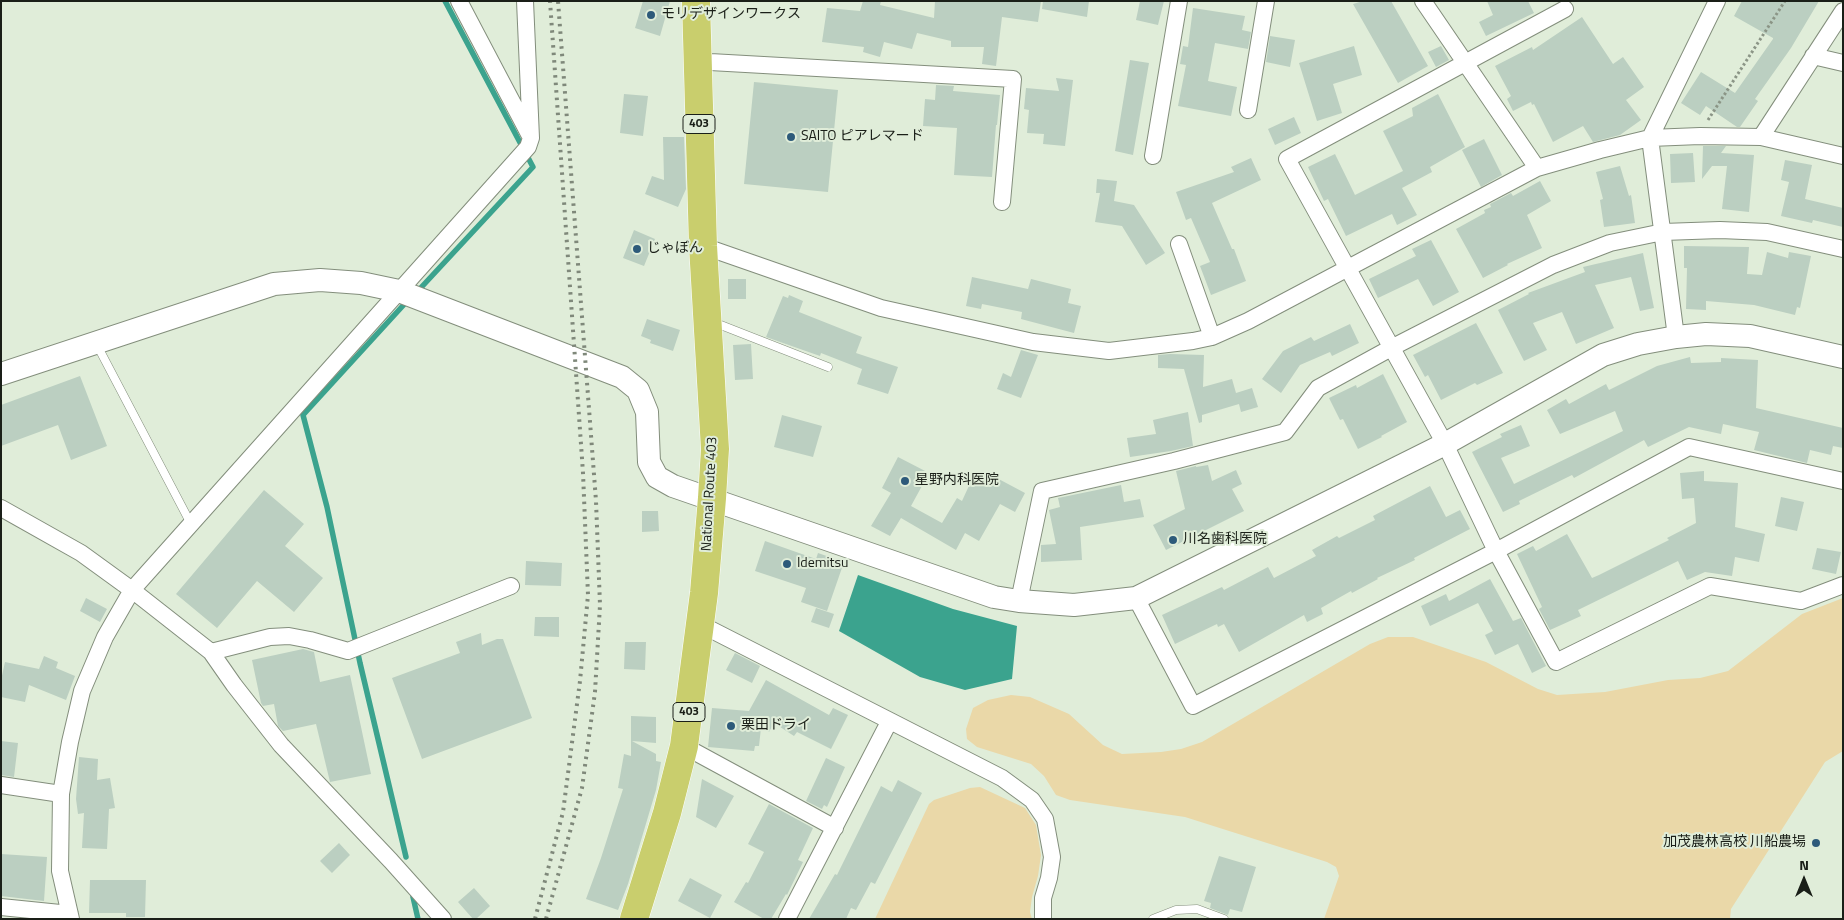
<!DOCTYPE html>
<html>
<head>
<meta charset="utf-8">
<style>
	body { margin:0 }
	#map { position:relative; width:1844px; height:920px; overflow:hidden; background:#e0edd9; font-family:"Titillium Web",sans-serif }
	canvas { display:block }
	.frame { position:absolute; inset:0; border:2px solid #1a1f18; pointer-events:none }
	.north { position:absolute; left:1779px; top:855px; width:50px; height:50px; -webkit-text-stroke:4px #e0edd9; paint-order:stroke; rotate:0deg; font-size:14px; font-weight:700; line-height:20px; text-align:center; color:#1a1f18 }
	.north::after { content:''; display:block; margin:auto; width:18px; height:22px; background:#1a1f18; clip-path:polygon(50% 0,100% 100%,50% 72%,0 100%) }
</style>
</head>
<body>
<div id="map">
<canvas width="1844" height="920"></canvas>
<div class="frame"></div>
<div class="north">N</div>
</div>
<script>
const context = document.querySelector('canvas').getContext('2d');
context.lineJoin = 'round';
function paint(path, color) { context.fillStyle = color; context.fill(path, 'evenodd'); }
const shape = rows => new Path2D(rows.map(r => 'M' + r).join(''));
function stroke(path, color, width, dash) { context.strokeStyle = color; context.lineWidth = width; context.lineCap = dash ? 'butt' : 'round'; context.setLineDash(dash || []); context.stroke(path); }
function write(font, color, halo, rows, align = 'center') {
  context.font = font + ' "Titillium Web","Noto Sans JP",sans-serif'; context.lineWidth = 4; context.setLineDash([]); context.textBaseline = 'middle'; context.strokeStyle = halo; context.fillStyle = color; for (const [text, x, y, turn = 0] of rows) {
    context.save(); context.translate(x, y); context.rotate((+turn || 0) * Math.PI / 180); context.textAlign = isNaN(turn) ? turn : align; if (halo) context.strokeText(text, 0, 0); context.fillText(text, 0, 0); context.restore();
  }
}
paint(shape([
	[1843,598,1843,751,1825,762,1731,909,1730,919,1324,919,1339,876,1336,867,1327,862,1185,817,1070,800,1056,795,1044,776,1031,764,977,747,967,739,966,729,973,708,988,700,1011,695,1030,697,1069,714,1103,745,1122,754,1161,752,1181,749,1202,742,1370,644,1388,637,1413,637,1486,662,1538,689,1557,695,1605,692,1668,680,1700,678,1728,671,1802,614],
	[980,787,1025,808,1036,825,1041,855,1038,876,1032,897,1030,912,1032,919,875,919,929,804,934,800,970,788]
]), '#ead8a8');
paint(shape([
	[858,575,953,609,1017,626,1012,679,965,690,920,677,839,631]
]), '#3ba38e');
stroke(shape([
	[416,293,533,167,445,1],
	[406,857,360,663,327,507,303,415,409,299],
	[413,897,418,919]
]), '#3ba38e', 5.5);
paint(shape([
	[643,1,670,1,660,36,635,28],
	[863,1,881,1,880,5,934,18,935,1,1041,1,1038,22,1002,17,996,66,982,64,984,47,951,47,951,41,917,33,912,49,884,42,880,57,863,52,864,47,822,42,827,8,860,11],
	[1043,1,1089,1,1087,17,1042,9],
	[1140,1,1164,1,1158,25,1136,20],
	[1363,1,1391,1,1428,66,1398,83,1353,4],
	[1487,1,1528,1,1534,13,1486,36,1479,22,1493,15],
	[1742,1,1819,1,1791,48,1755,99,1758,101,1740,127,1737,127,1706,106,1700,115,1681,103,1701,72,1735,93,1773,39,1773,38,1734,16],
	[1193,8,1245,16,1242,30,1251,32,1248,49,1215,43,1208,81,1237,87,1231,116,1178,106,1186,65,1180,64,1183,46,1188,47],
	[1582,17,1613,64,1623,57,1644,87,1626,100,1641,120,1620,135,1593,142,1583,126,1553,142,1534,104,1532,105,1531,102,1513,111,1507,99,1511,96,1495,66,1532,47,1533,50],
	[1270,36,1295,40,1290,67,1266,62],
	[1354,46,1362,75,1333,84,1342,113,1317,121,1299,63],
	[1441,46,1449,60,1436,67,1428,52],
	[1130,60,1149,63,1133,155,1115,151],
	[1056,78,1073,80,1065,146,1043,144,1044,134,1027,133,1029,110,1024,109,1026,88,1059,91],
	[754,82,838,90,828,192,744,184],
	[936,85,954,86,953,91,1000,95,997,125,996,125,992,177,954,175,957,128,923,126,925,99,935,100],
	[624,94,648,96,643,136,620,133],
	[1438,94,1465,147,1430,167,1432,172,1402,188,1417,215,1397,225,1392,214,1346,236,1328,199,1324,201,1308,167,1335,154,1355,195,1403,171,1383,131,1413,116,1412,108],
	[1294,117,1301,133,1275,145,1268,129],
	[663,137,684,137,686,189,678,207,645,194,652,176,664,180],
	[1484,139,1502,175,1481,187,1462,150],
	[1703,146,1726,146,1721,153,1754,155,1749,212,1722,209,1727,166,1712,166,1702,179],
	[1693,153,1695,182,1671,183,1670,154],
	[1251,158,1261,180,1212,203,1232,249,1234,249,1246,281,1211,295,1200,266,1210,262,1191,218,1186,220,1176,192,1234,172,1231,167],
	[1785,160,1812,165,1805,199,1843,208,1843,227,1813,220,1812,223,1781,216,1789,182,1781,180],
	[1620,166,1629,196,1631,195,1635,223,1604,227,1600,200,1603,199,1596,172],
	[1097,179,1117,181,1114,201,1134,205,1165,253,1146,265,1122,226,1095,222,1100,193,1096,193],
	[1540,181,1551,201,1527,215,1542,248,1507,264,1508,265,1483,278,1456,229,1485,213,1484,210,1491,207,1490,204,1511,193,1513,196],
	[634,230,655,239,644,266,623,258],
	[1431,240,1459,292,1433,306,1418,279,1378,298,1369,279,1416,256,1412,249],
	[1684,246,1749,247,1747,274,1762,275,1767,252,1788,258,1789,252,1811,256,1800,308,1797,307,1795,315,1754,305,1706,301,1706,310,1686,309,1687,268,1684,268],
	[1643,253,1654,308,1640,311,1631,277,1595,285,1614,328,1576,344,1562,312,1533,323,1547,350,1524,361,1498,310,1529,294,1528,293,1585,272,1583,267],
	[972,277,1028,289,1031,279,1071,289,1068,303,1081,306,1074,333,1021,319,1022,312,982,304,981,309,966,306],
	[728,279,746,279,746,299,728,299],
	[789,295,803,301,799,312,862,337,856,353,898,367,888,394,857,384,862,369,821,353,820,356,766,337,783,296,788,298],
	[647,319,680,330,673,351,650,343,651,340,641,336],
	[1476,323,1503,373,1477,385,1475,383,1441,400,1428,375,1425,377,1413,355],
	[1350,324,1359,343,1332,356,1330,352,1300,365,1281,393,1262,379,1283,351,1311,337,1314,341],
	[751,344,753,379,735,380,733,345],
	[1021,350,1038,355,1021,398,997,389,1003,373,1011,377],
	[1170,354,1204,355,1203,387,1232,379,1236,393,1252,388,1258,407,1241,412,1239,404,1202,415,1202,422,1199,423,1184,369,1158,368,1158,355],
	[1690,357,1691,363,1721,362,1721,358,1758,360,1756,408,1843,428,1843,448,1833,446,1831,455,1810,450,1807,463,1754,450,1759,432,1723,424,1721,434,1689,427,1648,447,1644,440,1574,478,1572,475,1519,501,1520,504,1503,512,1472,452,1502,437,1500,434,1521,425,1530,446,1501,458,1514,484,1623,431,1615,411,1560,434,1547,410,1566,399,1569,404,1606,384,1609,390,1657,366],
	[1383,374,1407,422,1381,436,1382,437,1358,449,1343,419,1340,420,1329,398,1356,385,1357,388],
	[80,376,107,446,71,460,58,425,1,446,1,405],
	[1188,412,1193,446,1171,451,1130,457,1127,438,1156,434,1153,420],
	[782,415,822,426,813,457,774,447],
	[898,457,929,473,911,506,942,523,957,498,962,501,973,477,989,484,993,476,1025,493,1015,512,1000,504,979,541,965,533,956,550,901,518,890,536,871,526,891,493,882,488],
	[1208,465,1212,481,1236,470,1242,484,1232,489,1244,511,1166,550,1153,525,1185,509,1176,471,1196,466,1196,467],
	[1704,471,1704,481,1738,483,1735,527,1765,534,1759,562,1735,557,1732,576,1705,572,1687,580,1678,561,1578,610,1581,616,1550,630,1539,609,1542,607,1517,554,1533,546,1536,551,1567,534,1592,578,1599,575,1669,540,1667,538,1696,523,1694,498,1682,499,1680,473],
	[1121,485,1124,502,1140,499,1144,517,1080,527,1082,560,1041,562,1041,545,1056,544,1049,510,1060,507,1058,498],
	[1430,486,1446,517,1460,510,1470,529,1414,558,1415,560,1377,578,1378,579,1352,593,1351,591,1321,608,1323,614,1307,622,1304,615,1239,652,1224,624,1218,627,1217,624,1175,644,1162,615,1222,587,1224,590,1268,567,1274,578,1316,556,1312,550,1337,536,1339,538,1375,520,1373,516],
	[264,490,304,524,285,546,323,578,294,612,257,581,217,628,176,594],
	[1781,497,1804,502,1797,531,1775,526],
	[642,511,658,511,659,531,642,532],
	[765,541,816,559,818,553,844,562,827,611,801,602,806,588,755,571],
	[1817,548,1841,552,1836,574,1812,569],
	[526,561,562,563,561,586,525,585],
	[1490,579,1513,621,1521,618,1546,666,1532,673,1518,644,1495,655,1485,635,1493,631,1478,603,1430,626,1421,606,1446,594,1449,601],
	[86,598,107,609,100,622,80,611],
	[816,608,834,614,829,628,811,622],
	[535,617,559,617,559,637,534,636],
	[481,633,482,645,497,639,503,639,532,718,422,759,392,678,460,653,456,642],
	[625,642,646,642,645,670,624,669],
	[303,649,314,652,320,682,350,675,371,774,330,782,316,724,283,731,278,726,274,704,263,706,261,703,252,660],
	[735,653,760,666,752,683,726,670],
	[44,656,58,662,56,668,75,676,66,700,29,685,25,702,1,697,1,680,5,662,39,669],
	[766,680,829,715,833,708,848,715,831,749,797,732,794,736,774,723,769,732,761,728,759,746,755,746,754,751,708,747,712,708,749,711],
	[631,716,656,717,656,743,632,741,656,754,656,761,661,762,656,790,628,884,618,910,586,899,601,858,623,789,618,788,624,754,631,756],
	[1,741,18,743,14,777,1,775],
	[79,757,98,759,97,780,110,778,115,808,109,809,107,849,82,848,84,813,78,814,76,799],
	[826,758,845,767,827,807,824,805,822,809,806,801],
	[702,779,734,796,716,828,696,817],
	[898,780,922,793,875,884,871,882,856,910,851,908,846,919,809,919,835,874,837,875,881,786,892,792],
	[769,804,813,828,798,860,803,862,787,895,786,894,771,919,764,919,734,902,746,882,748,883,764,852,748,844],
	[339,843,350,855,332,873,320,861],
	[1,854,47,857,44,901,1,896],
	[1219,856,1256,867,1242,912,1230,909,1228,915,1210,908,1211,903,1204,901],
	[690,878,722,895,710,918,678,901],
	[90,880,146,880,145,917,126,917,126,913,89,913],
	[474,888,490,906,476,919,473,919,458,902]
]), '#bbcfc1');
const lane = shape([
	[713,322,828,367],
	[97,345,191,524],
	[1153,919,1176,910,1197,909,1224,919]
]);
const street = shape([
	[459,1,529,134],
	[1423,1,1537,168],
	[1565,9,1287,159,1445,444,1496,551,1556,662,1710,586,1801,601,1843,585],
	[1813,56,1843,63],
	[697,59,710,62,1013,79,1002,202],
	[1248,110,1266,1],
	[1761,137,1843,11],
	[1153,156,1179,1],
	[1179,244,1212,337],
	[703,246,881,308,1033,342,1109,351,1193,341,1212,337,1248,321,1537,168,1600,150,1650,138,1700,136,1761,137,1843,156],
	[1676,337,1650,138,1717,1],
	[1,508,81,553,132,590,211,652,234,685,281,745,391,861,443,919],
	[1136,598,1193,706,1496,551,1689,447,1843,481],
	[1019,601,1042,491,1174,461,1285,432,1318,388,1391,348,1553,265,1610,243,1663,232,1720,230,1767,232,1843,249],
	[700,624,1002,778,1032,800,1045,819,1052,857,1049,878,1043,898,1043,919],
	[211,652,270,637,289,636,310,640,348,651,511,586],
	[684,746,835,828],
	[1,785,61,794],
	[1,907,70,914],
	[71,919,60,871,61,794,70,742,82,691,105,637,132,590,528,147,531,138,525,1],
	[787,919,889,722]
]);
const secondary = shape([
	[1,374,274,284,320,280,361,283,399,291,622,377,638,390,647,412,649,462,657,477,673,486,994,597,1019,601,1074,605,1136,598,1445,444,1603,355,1638,344,1676,337,1706,334,1750,336,1843,357]
]);
const highway = shape([
	[634,919,667,813,684,746,704,593,712,498,715,449,703,246,696,1]
]);
stroke(lane, '#838e7c', 9);
stroke(street, '#838e7c', 18);
stroke(secondary, '#838e7c', 24);
stroke(highway, '#fff', 29);
stroke(shape([
	[1708,120,1785,1]
]), '#8b9586', 3, [2.5, 2.5]);
stroke(lane, '#fff', 8);
stroke(street, '#fff', 16);
stroke(secondary, '#fff', 22);
stroke(highway, '#c9ce6d', 28);
stroke(shape([
	[535,919,563,812,580,681,588,595,583,473,550,1],
	[546,919,582,788,595,692,600,605,596,501,558,1]
]), '#7f887a', 4, [2.5, 5]);
for (const [x, y, r, color] of [
	[651,15,5,"#2d5a7a"],
	[791,137,5,"#2d5a7a"],
	[637,249,5,"#2d5a7a"],
	[905,481,5,"#2d5a7a"],
	[1173,540,5,"#2d5a7a"],
	[787,564,5,"#2d5a7a"],
	[731,726,5,"#2d5a7a"],
	[1816,843,5,"#2d5a7a"]
]) { const dot = new Path2D(); dot.arc(x, y, r, 0, 2 * Math.PI); context.fillStyle = color; context.fill(dot); stroke(dot, '#e0edd9', 2); }
for (const [x, y, w] of [
	[699,124,32],
	[689,712,32]
]) { const box = new Path2D(); box.roundRect(x - w / 2, y - 9.5, w, 19, 4); context.fillStyle = '#e0edd9'; context.fill(box); stroke(box, '#1a1f18', 1); }
write('bold 12px', '#1a1f18', null, [
	["403",699,124],
	["403",689,712]
]);
write('14px', '#1a1f18', '#e0edd9', [
	["モリデザインワークス",661,15],
	["SAITO ピアレマード",801,137],
	["じゃぼん",647,249],
	["星野内科医院",915,481],
	["川名歯科医院",1183,540],
	["Idemitsu",797,564],
	["栗田ドライ",741,726],
	["加茂農林高校 川船農場",1806,843,"right"]
], 'left');
write('14px', '#1a1f18', '#e0edd9', [
	["National Route 403",710,494,-87]
]);
</script>
</body>
</html>
